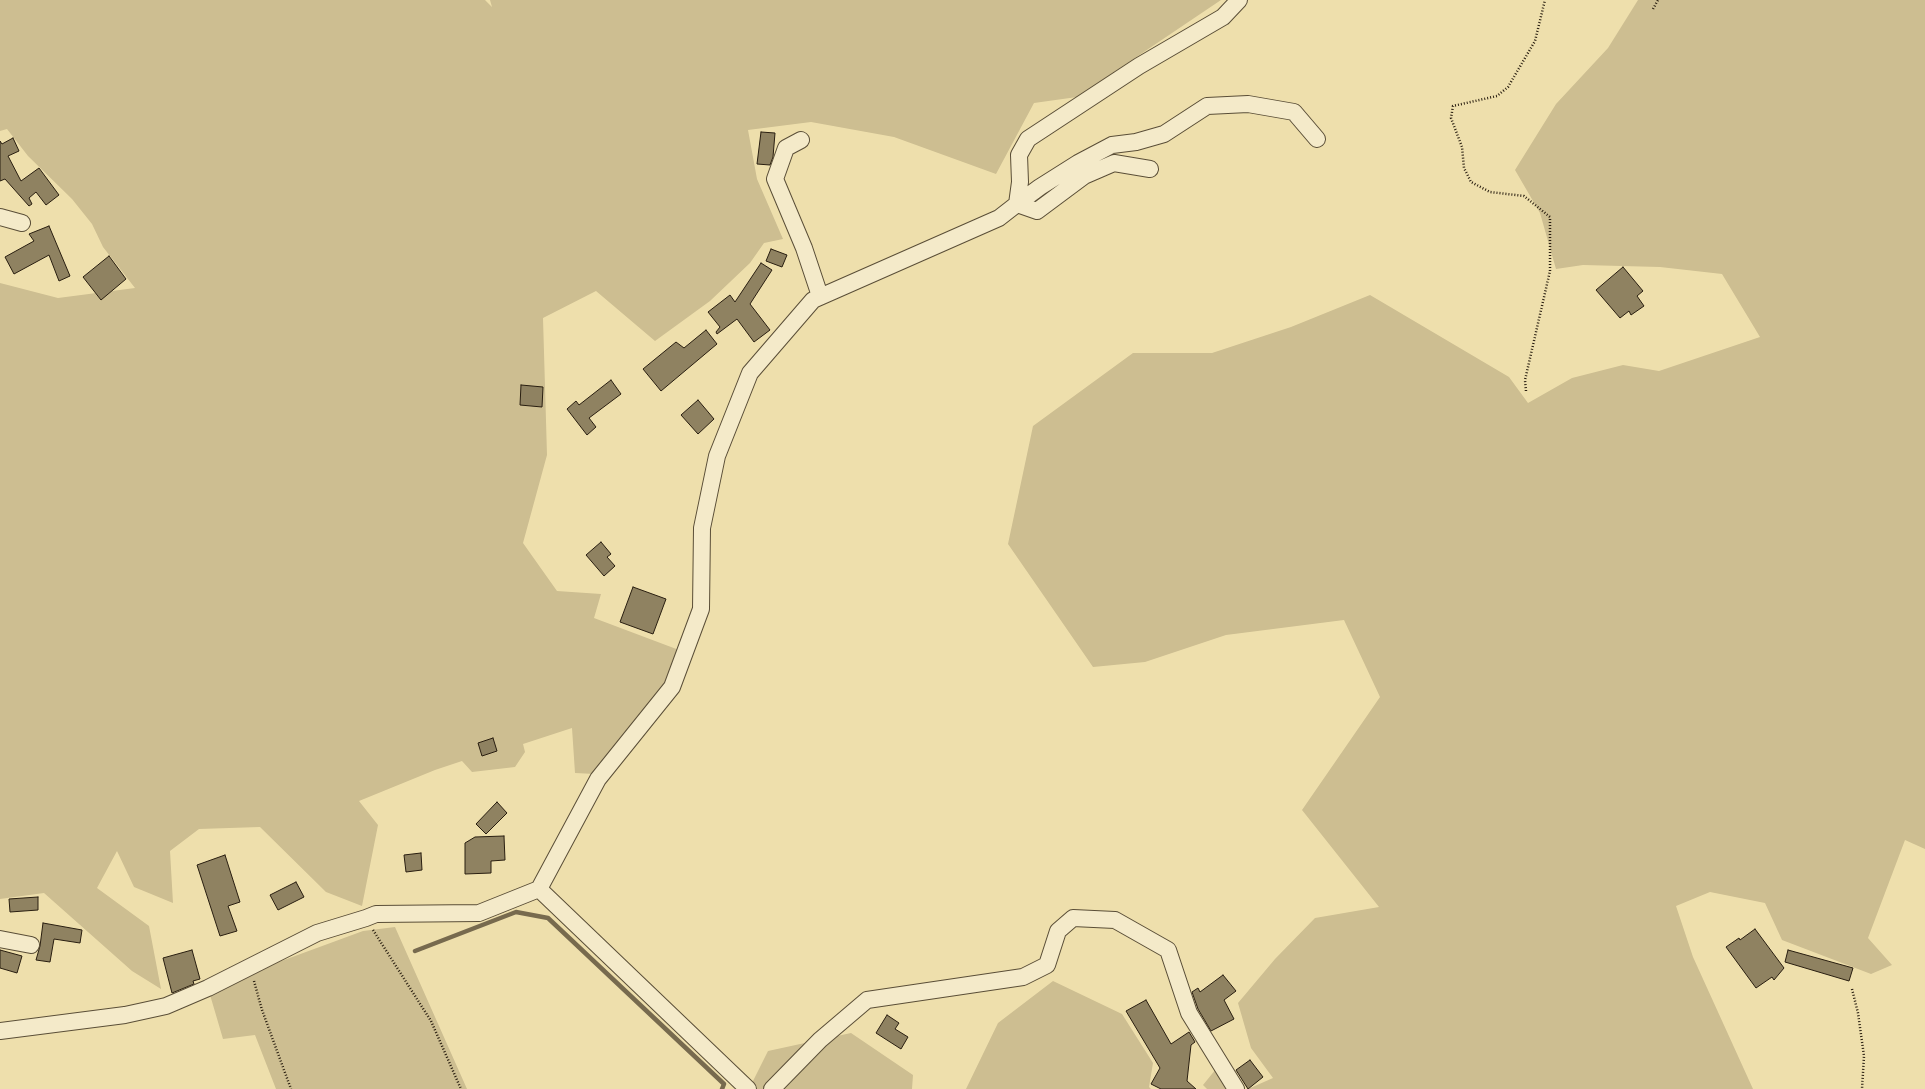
<!DOCTYPE html>
<html>
<head>
<meta charset="utf-8">
<style>
	body { margin:0 }
	canvas { display:block; background:#eedfac }
</style>
</head>
<body>
<canvas width="1925" height="1089"></canvas>
<script>
const context = document.querySelector('canvas').getContext('2d');
context.lineJoin = 'round';
function paint(path, color) { context.fillStyle = color; context.fill(path, 'evenodd'); }
const shape = rows => new Path2D(rows.map(r => 'M' + r).join(''));
function stroke(path, color, width, dash) { context.strokeStyle = color; context.lineWidth = width; context.lineCap = dash ? 'butt' : 'round'; context.setLineDash(dash || []); context.stroke(path); }
paint(shape([
	[0,0,485,0,492,7,490,0,1221,0,1077,97,1034,103,996,174,894,137,811,122,748,130,757,179,783,239,764,243,750,263,710,301,655,341,596,291,543,318,547,455,523,543,557,591,601,594,594,618,679,650,667,684,595,774,575,773,572,728,523,744,525,752,515,767,472,772,462,761,435,770,359,801,378,825,362,906,326,892,260,827,199,829,170,851,173,903,134,887,117,851,97,888,149,926,161,989,132,971,44,893,0,899,0,283,58,298,135,288,103,247,92,224,72,199,28,156,7,129,0,131],
	[1638,0,1925,0,1925,849,1905,840,1868,938,1892,965,1871,974,1782,940,1765,903,1710,892,1676,906,1693,957,1753,1089,1248,1089,1273,1078,1251,1048,1238,1003,1275,959,1315,918,1379,907,1302,810,1380,697,1344,620,1226,635,1145,662,1093,667,1008,544,1033,426,1133,353,1212,353,1291,327,1370,295,1509,377,1528,403,1572,378,1623,365,1659,371,1760,337,1722,274,1660,267,1583,265,1556,269,1540,213,1515,170,1556,104,1608,48],
	[395,927,467,1089,276,1089,255,1035,223,1039,208,988,363,931],
	[1053,981,1122,1014,1153,1063,1149,1087,1151,1089,966,1089,998,1023],
	[851,1033,913,1075,912,1089,749,1089,768,1051],
	[1216,1069,1243,1089,1207,1089,1203,1085]
]), '#cdbe91');
stroke(shape([
	[415,951,516,912,548,918,724,1084,722,1089]
]), '#776a4e', 4.5);
const building = shape([
	[761,132,775,133,773,157,770,165,757,164,761,132],
	[13,138,19,151,8,156,21,181,39,168,59,195,46,205,36,192,29,198,32,204,29,206,5,179,0,181,0,141,2,144,13,138],
	[49,226,70,276,59,281,49,255,14,274,5,257,34,241,29,234,49,226],
	[771,249,787,255,782,267,766,261,771,249],
	[109,256,126,279,101,300,83,277,109,256],
	[761,263,772,270,750,304,770,330,754,342,737,319,717,334,716,332,720,327,708,312,730,295,735,302,761,263],
	[1623,267,1643,291,1637,296,1644,306,1631,315,1629,311,1620,318,1596,290,1623,267],
	[706,330,717,344,661,391,643,369,676,342,684,348,706,330],
	[611,380,621,394,589,418,596,427,587,435,567,409,576,401,579,405,611,380],
	[521,385,543,387,542,407,520,405,521,385],
	[698,400,714,419,698,434,681,415,698,400],
	[601,542,611,554,607,557,615,566,604,576,586,555,601,542],
	[633,587,666,599,653,634,620,622,633,587],
	[493,738,497,751,482,756,478,743,493,738],
	[497,802,507,813,486,834,476,824,497,802],
	[504,836,505,860,491,861,491,873,465,874,465,843,475,837,504,836],
	[421,853,422,870,406,872,404,855,421,853],
	[225,855,240,902,228,906,237,931,220,936,197,865,225,855],
	[296,882,304,897,278,910,270,895,296,882],
	[38,897,38,910,10,912,9,899,38,897],
	[43,923,82,930,80,943,54,939,50,962,36,960,40,946,43,923],
	[1755,929,1784,968,1774,980,1772,977,1756,988,1726,947,1739,938,1740,940,1755,929],
	[0,950,22,956,17,973,0,968,0,950],
	[192,950,200,979,193,981,194,984,172,993,163,958,192,950],
	[1788,950,1853,968,1849,981,1785,962,1788,950],
	[1223,975,1236,991,1224,1000,1234,1019,1211,1031,1198,1009,1192,992,1198,988,1200,992,1223,975],
	[1146,1000,1171,1044,1189,1032,1195,1042,1191,1045,1187,1081,1196,1089,1161,1089,1151,1084,1160,1068,1126,1011,1146,1000],
	[887,1015,899,1023,895,1029,908,1037,901,1049,876,1033,887,1015],
	[1250,1060,1263,1077,1248,1089,1236,1070,1250,1060]
]);
paint(building, '#8f8261');
stroke(building, '#291e10', 1);
const minor = shape([
	[801,140,786,148,775,179,804,248,820,296],
	[1017,204,1040,187,1078,163,1112,145,1136,142,1164,134,1207,106,1248,104,1294,112,1317,139],
	[1017,204,1037,211,1084,176,1114,163,1150,169],
	[0,217,22,223],
	[539,889,748,1089],
	[0,939,31,945],
	[0,1031,125,1015,166,1006,208,988,317,933,366,918,376,914,479,913,539,889,598,779,672,687,701,609,702,528,717,456,750,373,813,300,999,218,1017,204,1020,182,1019,155,1028,139,1139,66,1223,17,1239,0],
	[772,1089,820,1040,867,1000,1023,977,1047,965,1058,931,1073,918,1115,920,1168,950,1189,1013,1236,1089]
]);
stroke(minor, '#5a4e37', 18);
stroke(shape([
	[1653,9,1658,0],
	[1526,391,1525,380,1550,271,1550,217,1524,196,1490,192,1471,182,1464,168,1462,147,1451,118,1453,106,1497,96,1508,87,1535,41,1545,0],
	[373,930,431,1021,461,1089],
	[254,981,262,1010,291,1089],
	[1852,989,1858,1013,1864,1056,1862,1089]
]), '#291e10', 2.5, [1, 2]);
stroke(minor, '#f4eac9', 16);
</script>
</body>
</html>
